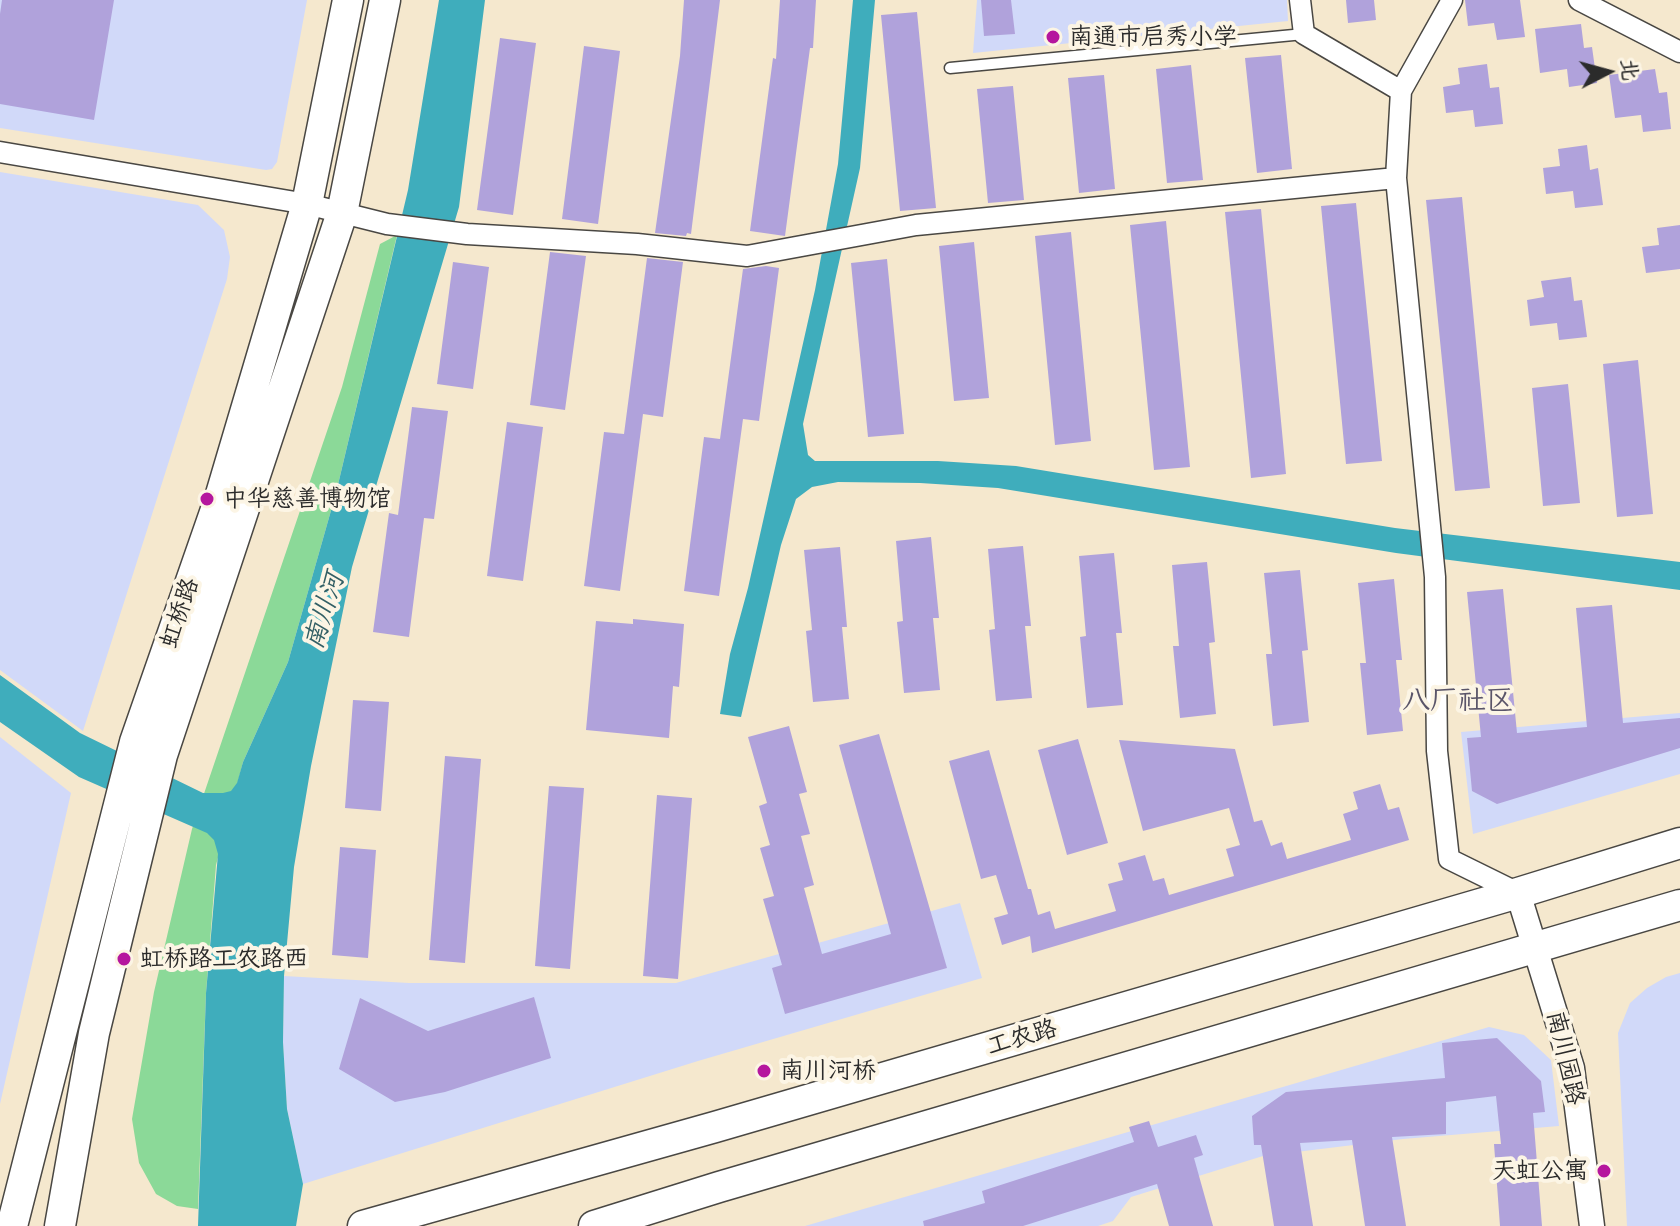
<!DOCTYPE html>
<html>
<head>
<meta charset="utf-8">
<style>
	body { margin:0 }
	#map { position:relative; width:1680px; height:1226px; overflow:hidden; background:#f5e8ce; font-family:"Playpen Sans","LXGW WenKai TC",sans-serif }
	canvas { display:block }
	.north { position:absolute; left:1568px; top:32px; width:80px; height:80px; -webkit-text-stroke:6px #fcf5e5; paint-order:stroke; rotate:84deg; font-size:22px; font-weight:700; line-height:32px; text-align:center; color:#2b2b2b }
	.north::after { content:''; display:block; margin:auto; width:28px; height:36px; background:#2b2b2b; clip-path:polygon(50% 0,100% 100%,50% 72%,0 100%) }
</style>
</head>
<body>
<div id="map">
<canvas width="1680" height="1226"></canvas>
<div class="north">北</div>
</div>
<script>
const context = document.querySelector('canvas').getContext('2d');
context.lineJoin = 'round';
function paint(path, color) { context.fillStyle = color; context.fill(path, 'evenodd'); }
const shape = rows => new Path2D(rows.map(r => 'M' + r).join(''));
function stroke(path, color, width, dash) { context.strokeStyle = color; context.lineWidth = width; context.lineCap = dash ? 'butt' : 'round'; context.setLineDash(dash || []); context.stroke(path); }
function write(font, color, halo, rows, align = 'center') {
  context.font = font + ' "Playpen Sans","LXGW WenKai TC",sans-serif'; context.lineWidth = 8; context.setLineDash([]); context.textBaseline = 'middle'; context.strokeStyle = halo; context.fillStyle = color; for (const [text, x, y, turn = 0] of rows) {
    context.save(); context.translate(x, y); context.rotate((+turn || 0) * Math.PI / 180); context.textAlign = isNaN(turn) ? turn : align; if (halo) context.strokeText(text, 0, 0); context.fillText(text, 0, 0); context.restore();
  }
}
paint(shape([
	[0,0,307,0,277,162,272,169,266,170,0,128],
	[977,0,1287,0,1288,21,973,53],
	[0,172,198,205,224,230,230,257,227,279,83,731,0,670],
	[1680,713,1680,774,1473,834,1461,732],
	[0,737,71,793,0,1104],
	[960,903,982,978,698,1061,303,1184,287,1109,283,1042,284,976,409,983,676,983],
	[1680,973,1680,1226,1627,1226,1618,1033,1630,1003,1647,988,1666,977],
	[1489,1027,1524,1035,1551,1060,1559,1126,1403,1139,1263,1156,1131,1197,1113,1221,1098,1226,805,1226]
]), '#d1d9f9');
paint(shape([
	[397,235,336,493,288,662,243,762,216,865,206,993,198,1209,177,1206,156,1194,139,1163,132,1119,154,992,192,829,342,387,380,244]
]), '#8bd998');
paint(shape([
	[439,0,485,0,459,207,352,567,311,766,294,867,284,976,283,1042,287,1109,303,1184,296,1226,198,1226,206,993,218,854,214,840,207,833,79,777,0,722,0,675,80,733,203,793,223,793,231,791,237,783,243,762,288,662,336,493,408,190],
	[853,0,875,0,860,168,803,424,808,455,815,461,938,461,1016,466,1395,528,1680,562,1680,590,1396,553,998,488,920,483,838,482,812,487,796,499,781,545,741,717,720,714,730,654,748,588,815,290,838,164]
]), '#3fadbc');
paint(shape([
	[2,0,114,0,94,120,0,104,0,14],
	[684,0,720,0,691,234,687,233,686,236,655,233,680,56],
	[780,0,816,0,813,48,810,48,785,236,750,231,773,58,776,59],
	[981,0,1011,0,1015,34,984,36],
	[1346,0,1374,0,1376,20,1348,23],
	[1465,0,1520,0,1525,37,1497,40,1494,23,1468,26],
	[917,12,936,208,900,211,881,15],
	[1581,24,1584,48,1592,47,1597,83,1569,87,1567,69,1540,73,1535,29],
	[500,38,536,43,513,215,477,210],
	[584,46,620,51,598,224,562,219],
	[1281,55,1292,169,1257,173,1245,58],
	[1487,64,1490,88,1499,87,1503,124,1475,127,1473,110,1446,113,1443,87,1460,84,1458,68],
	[1191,65,1203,180,1167,183,1156,69],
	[1655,69,1659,93,1667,92,1671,129,1643,132,1641,115,1615,118,1609,75],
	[1104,75,1115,189,1079,193,1068,78],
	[1013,86,1024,200,988,203,977,89],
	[1587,145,1590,170,1598,168,1603,205,1575,208,1573,191,1546,194,1543,168,1560,166,1558,149],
	[1462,197,1490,488,1455,491,1426,200],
	[1356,203,1382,461,1346,464,1321,206],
	[1261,209,1286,474,1251,478,1225,212],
	[1166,221,1190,467,1154,470,1130,225],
	[1680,225,1680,269,1646,273,1642,247,1659,245,1657,228],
	[1071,232,1091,441,1055,445,1035,236],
	[974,242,989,398,954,401,939,246],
	[550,252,586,256,565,410,530,405],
	[647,258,683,262,663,417,643,414,620,591,584,586,604,432,624,434],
	[887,259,904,434,868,437,851,263],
	[453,262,489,267,473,389,437,384],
	[766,266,779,268,759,421,743,419,719,596,684,591,704,437,720,439,743,269],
	[1571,277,1574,301,1582,300,1587,337,1559,340,1557,323,1530,326,1527,300,1544,297,1541,281],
	[1638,360,1653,514,1617,517,1603,364],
	[1568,384,1580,503,1543,506,1532,388],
	[412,407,448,411,434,519,424,518,409,637,373,632,389,513,398,515],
	[507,422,543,427,523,581,487,576],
	[931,537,939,618,933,618,940,690,904,693,897,622,903,621,896,541],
	[1023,546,1031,626,1025,626,1032,698,996,701,989,630,995,629,988,549],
	[840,547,847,627,842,627,849,699,813,702,806,631,812,630,804,550],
	[1114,553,1122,633,1116,633,1123,705,1087,708,1080,637,1086,636,1079,556],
	[1207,562,1215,642,1209,643,1216,714,1180,718,1173,646,1179,646,1172,565],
	[1300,570,1308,650,1302,651,1309,722,1273,726,1266,654,1272,654,1264,573],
	[1394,579,1402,660,1396,660,1403,731,1367,735,1360,663,1366,663,1358,583],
	[1503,589,1517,733,1587,727,1576,608,1612,605,1623,723,1680,718,1680,748,1497,804,1472,791,1467,738,1481,737,1467,592],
	[633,619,684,624,679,687,673,686,669,738,586,730,596,621,633,624],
	[353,700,389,702,381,811,345,808],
	[789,726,807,792,799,794,810,834,801,836,814,885,804,888,822,954,891,934,839,745,879,734,947,968,785,1014,772,968,782,965,763,899,774,896,760,848,770,845,759,806,767,803,748,737],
	[1078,739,1108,843,1067,855,1038,750],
	[1119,740,1235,749,1254,822,1262,820,1271,846,1282,842,1287,859,1351,840,1343,814,1358,809,1353,792,1380,784,1388,810,1399,807,1409,840,1032,953,1030,936,1002,945,994,918,1008,914,996,875,981,879,949,761,989,750,1028,889,1031,889,1038,915,1050,911,1055,929,1116,911,1108,884,1123,880,1118,863,1145,855,1153,881,1164,878,1169,895,1234,876,1226,849,1240,845,1229,808,1143,831],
	[445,756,481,759,465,963,429,960],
	[549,786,584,788,570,969,535,966],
	[657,795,692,798,678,979,643,976],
	[340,847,376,850,368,958,332,955],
	[534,997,551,1058,445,1092,395,1102,339,1069,360,998,428,1031],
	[1497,1038,1541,1081,1545,1112,1533,1113,1542,1226,1500,1226,1494,1144,1501,1144,1496,1096,1446,1102,1446,1134,1392,1137,1406,1226,1365,1226,1352,1140,1300,1143,1313,1226,1274,1226,1261,1145,1254,1145,1252,1116,1286,1092,1445,1078,1442,1043],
	[1149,1121,1158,1147,1196,1135,1203,1155,1194,1158,1213,1226,1169,1226,1157,1184,1023,1226,924,1226,923,1221,985,1203,982,1191,1134,1142,1129,1127]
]), '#b0a2db');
const service = shape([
	[950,68,1304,34]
]);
const minor = shape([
	[1300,0,1304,34,1401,91],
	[1452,0,1401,91,1396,178,1435,577,1437,751,1449,859,1518,893],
	[1579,0,1680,52],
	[0,152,307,204,387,224,467,234,637,244,747,256,916,225,1396,178]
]);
const tertiary = shape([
	[1518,893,1572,1068,1592,1226]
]);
const primary = shape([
	[12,1226,135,742,219,501,307,204,348,0],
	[60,1226,94,1033,162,755,342,213,385,0],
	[363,1226,715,1127,1518,893,1680,843],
	[594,1226,719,1187,1680,905]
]);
stroke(service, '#494743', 13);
stroke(minor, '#494743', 23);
stroke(tertiary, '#494743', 27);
stroke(primary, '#494743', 33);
stroke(service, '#fff', 10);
stroke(minor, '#fff', 20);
stroke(tertiary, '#fff', 24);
stroke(primary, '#fff', 30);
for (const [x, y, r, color] of [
	[1053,37,8,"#b5179e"],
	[207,499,8,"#b5179e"],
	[124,959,8,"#b5179e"],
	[764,1071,8,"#b5179e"],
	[1604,1171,8,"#b5179e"]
]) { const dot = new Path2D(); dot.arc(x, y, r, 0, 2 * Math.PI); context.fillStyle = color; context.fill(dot); stroke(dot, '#fcf5e5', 3); }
write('24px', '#2b2b2b', '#fcf5e5', [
	["南通市启秀小学",1069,37],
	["中华慈善博物馆",223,499],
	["虹桥路工农路西",140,959],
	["南川河桥",780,1071],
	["天虹公寓",1588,1171,"right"]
], 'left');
write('24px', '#2b2b2b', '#fcf5e5', [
	["虹桥路",180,613,-71],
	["工农路",1022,1038,-16],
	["南川园路",1565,1058,77]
]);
write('italic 26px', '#335f65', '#fcf5e5', [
	["南川河",325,611,-73]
]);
write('28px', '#5a5569', '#fcf5e5', [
	["八厂社区",1458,701]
]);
</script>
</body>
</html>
